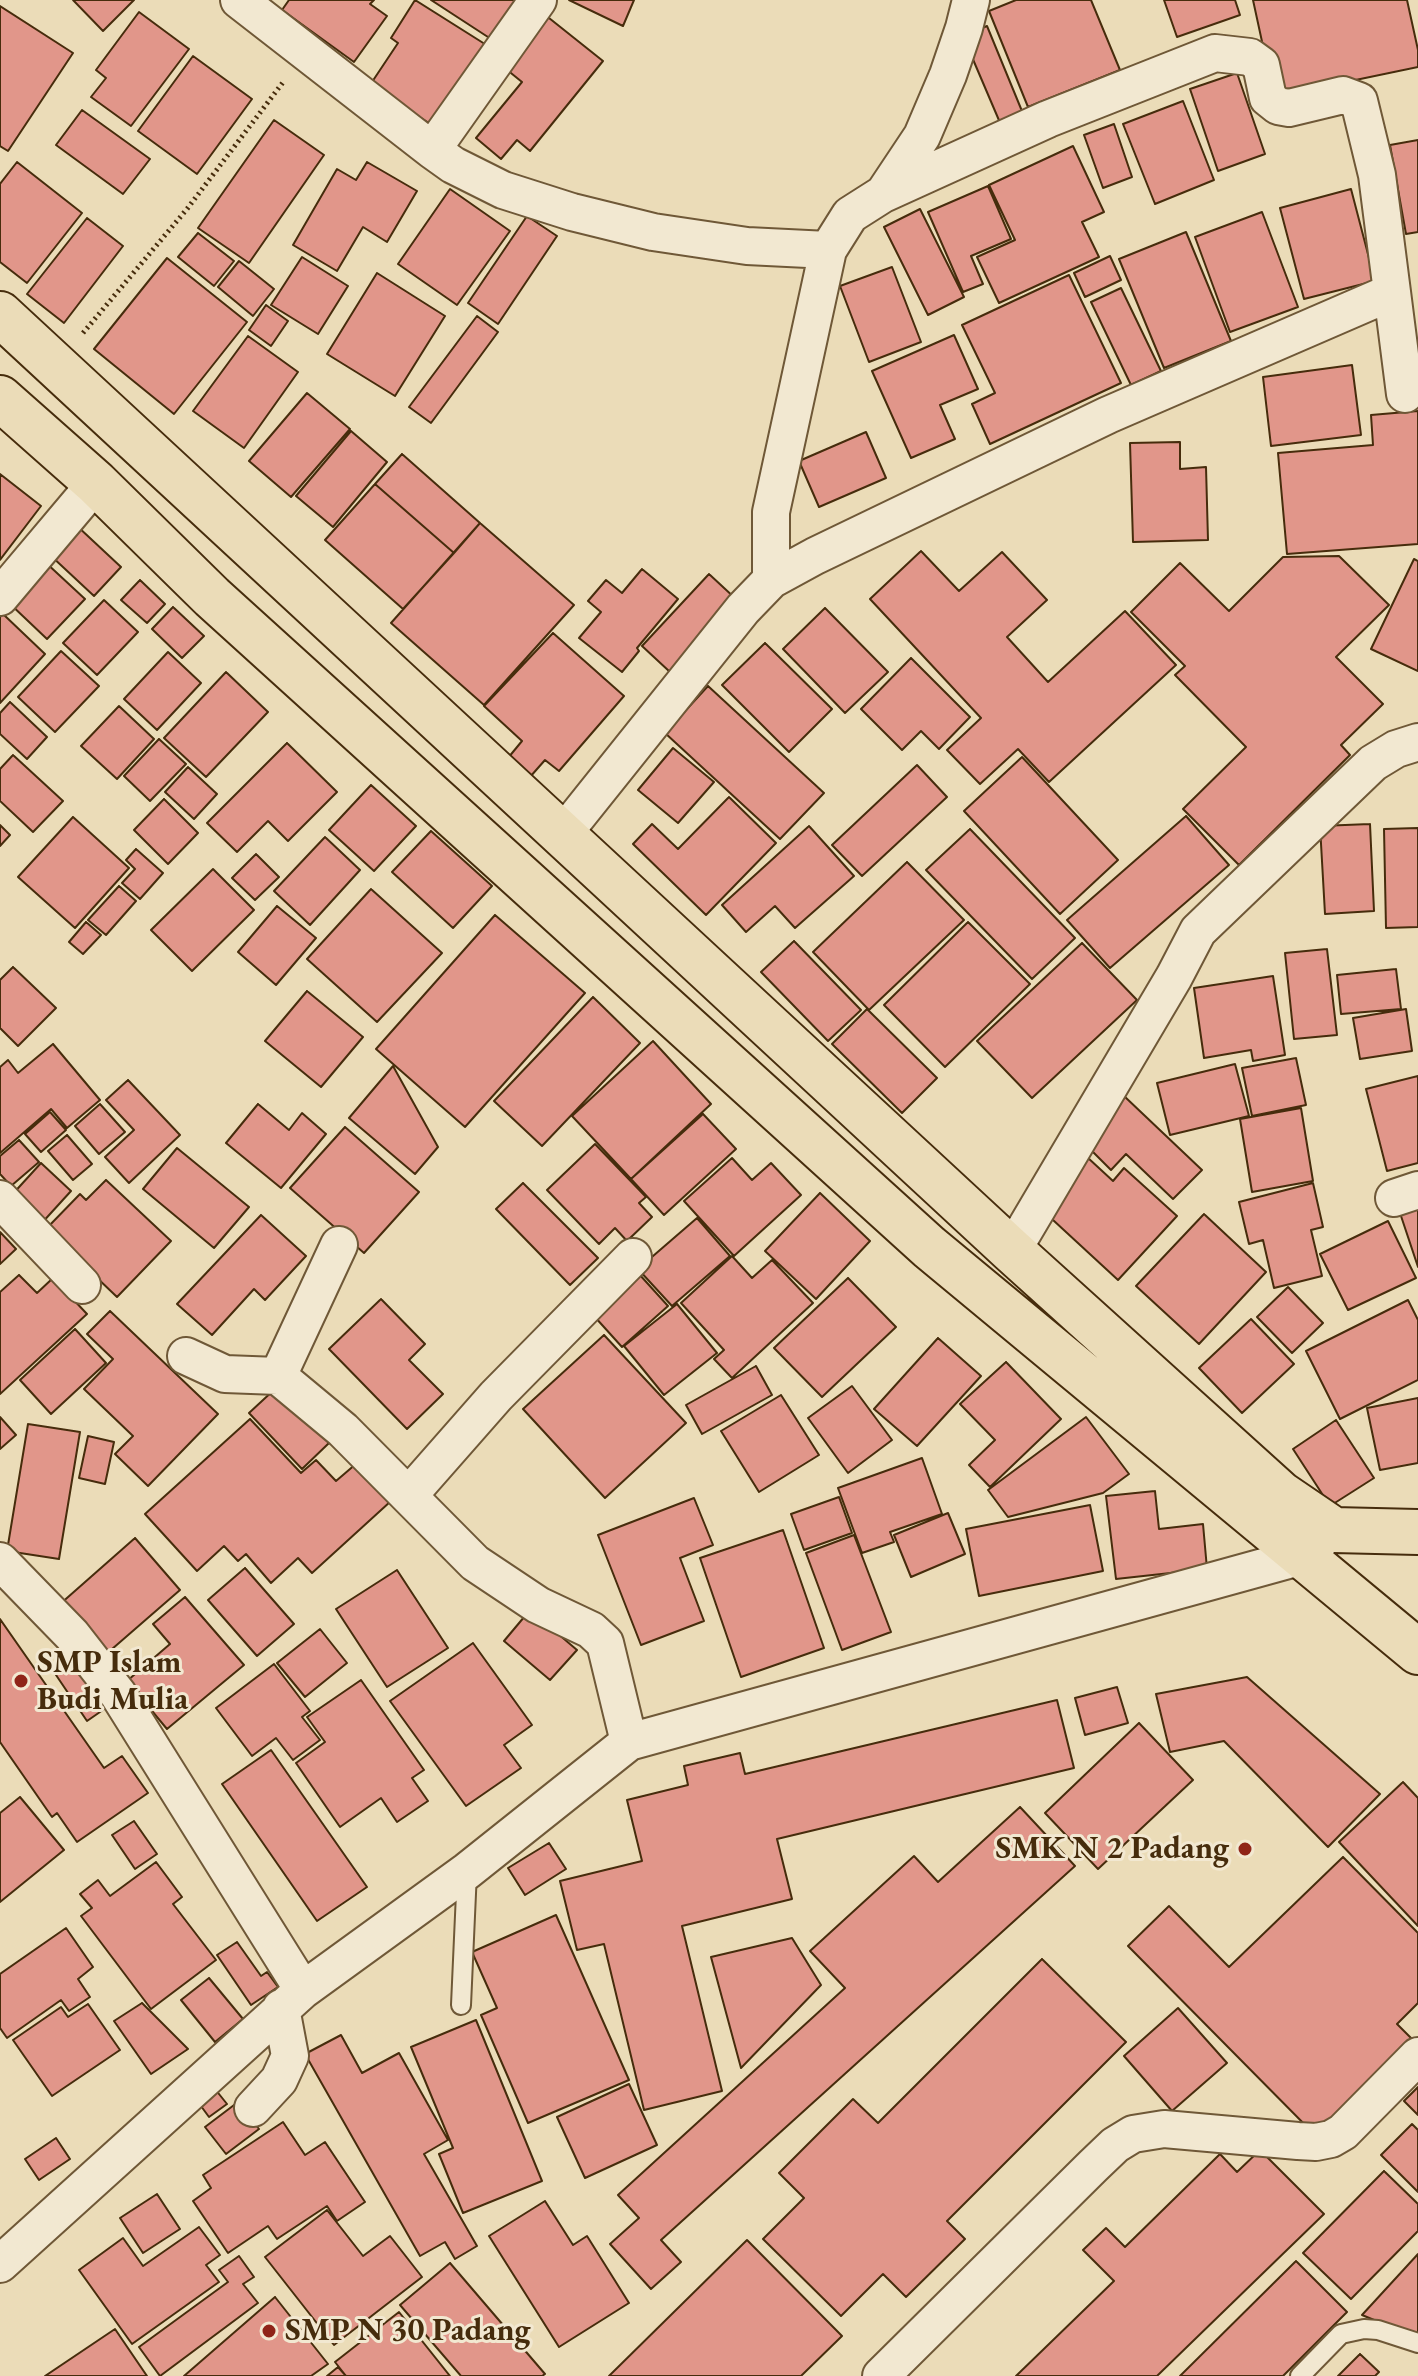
<!DOCTYPE html>
<html>
<head>
<meta charset="utf-8">
<style>
	body { margin:0 }
	canvas { display:block; background:#ebdcb8 }
</style>
</head>
<body>
<canvas width="1418" height="2376"></canvas>
<script>
const context = document.querySelector('canvas').getContext('2d');
context.lineJoin = 'round';
function paint(path, color) { context.fillStyle = color; context.fill(path, 'evenodd'); }
const shape = rows => new Path2D(rows.map(r => 'M' + r).join(''));
function stroke(path, color, width, dash) { context.strokeStyle = color; context.lineWidth = width; context.lineCap = dash ? 'butt' : 'round'; context.setLineDash(dash || []); context.stroke(path); }
function write(font, color, halo, rows, align = 'center') {
  context.font = font + ' "EB Garamond",serif'; context.lineWidth = 6; context.setLineDash([]); context.textBaseline = 'middle'; context.strokeStyle = halo; context.fillStyle = color; for (const [text, x, y, turn = 0] of rows) {
    context.save(); context.translate(x, y); context.rotate((+turn || 0) * Math.PI / 180); context.textAlign = isNaN(turn) ? turn : align; if (halo) context.strokeText(text, 0, 0); context.fillText(text, 0, 0); context.restore();
  }
}
const building = shape([
	[73,0,134,0,103,31,73,0],
	[289,0,374,0,370,4,387,16,354,62,282,10,289,0],
	[415,0,488,46,435,127,370,85,398,43,391,38,415,0],
	[431,0,516,0,491,39,431,0],
	[569,0,634,0,623,26,569,0],
	[1016,0,1091,0,1120,70,1028,107,989,11,1016,0],
	[1164,0,1235,0,1240,15,1177,37,1164,0],
	[1253,0,1407,0,1418,50,1418,67,1274,97,1253,0],
	[0,6,73,53,8,151,0,146,0,6],
	[139,12,189,49,131,126,91,97,106,78,96,70,139,12],
	[544,14,603,61,530,151,517,140,501,159,476,138,522,82,501,65,544,14],
	[987,26,1024,116,1001,125,963,36,987,26],
	[193,56,252,99,197,174,138,131,193,56],
	[1237,73,1265,154,1218,171,1190,89,1237,73],
	[1183,101,1214,180,1155,204,1123,124,1183,101],
	[82,110,150,159,123,194,56,145,82,110],
	[274,120,324,155,249,263,198,228,274,120],
	[1114,124,1132,177,1103,188,1084,135,1114,124],
	[1418,140,1418,232,1406,234,1390,145,1418,140],
	[1073,146,1104,212,1082,222,1099,257,999,303,977,257,1015,240,989,185,1073,146],
	[17,162,82,213,27,283,0,262,0,184,17,162],
	[367,162,417,191,387,242,363,227,337,271,293,245,337,169,356,180,367,162],
	[988,186,1011,239,971,256,983,284,963,292,928,212,988,186],
	[450,189,510,231,457,305,398,264,450,189],
	[1351,189,1375,281,1304,299,1280,208,1351,189],
	[920,209,964,297,928,315,884,227,920,209],
	[1262,212,1298,307,1230,332,1195,237,1262,212],
	[527,216,557,236,498,324,468,303,527,216],
	[87,218,123,246,64,323,27,294,87,218],
	[1186,232,1231,341,1164,368,1119,259,1186,232],
	[198,233,234,261,214,286,178,257,198,233],
	[1110,256,1121,280,1085,297,1074,273,1110,256],
	[302,257,348,286,318,334,271,305,302,257],
	[167,258,247,322,174,414,94,349,167,258],
	[239,261,274,289,253,316,218,287,239,261],
	[892,267,921,342,869,362,840,286,892,267],
	[377,273,445,316,395,396,327,354,377,273],
	[1069,275,1121,383,990,444,972,404,995,393,962,325,1069,275],
	[1121,288,1161,371,1131,385,1091,302,1121,288],
	[266,305,288,321,271,346,249,330,266,305],
	[477,316,498,332,431,423,409,407,477,316],
	[954,335,978,389,940,405,955,439,911,458,872,371,954,335],
	[248,336,298,372,244,448,193,411,248,336],
	[1352,365,1361,435,1271,446,1263,377,1352,365],
	[307,393,350,429,291,497,249,461,307,393],
	[1418,411,1418,544,1287,554,1278,453,1373,445,1371,415,1418,411],
	[351,431,387,462,333,527,296,496,351,431],
	[866,432,886,478,819,507,799,461,866,432],
	[1180,442,1180,469,1206,467,1208,540,1133,542,1130,443,1180,442],
	[402,454,480,523,454,553,375,484,402,454],
	[0,474,41,506,0,560,0,474],
	[375,484,454,553,403,609,325,540,375,484],
	[480,523,574,605,484,705,391,623,480,523],
	[76,525,121,567,94,596,49,554,76,525],
	[921,551,959,591,1002,552,1047,600,1007,637,1048,682,1125,611,1176,665,1049,782,1018,749,980,784,947,750,981,718,870,599,921,551],
	[1339,556,1389,605,1336,657,1383,704,1341,745,1350,755,1239,865,1183,809,1246,747,1175,675,1185,666,1131,612,1180,563,1229,611,1283,557,1339,556],
	[1414,559,1418,561,1418,671,1371,649,1414,559],
	[44,561,85,599,47,639,7,601,44,561],
	[642,569,678,599,637,648,639,651,622,672,579,638,601,612,588,601,606,580,622,593,642,569],
	[709,574,737,600,670,672,642,646,709,574],
	[140,580,165,604,147,623,121,600,140,580],
	[104,600,138,632,97,675,63,643,104,600],
	[173,607,204,636,182,658,152,629,173,607],
	[825,608,888,672,845,713,783,649,825,608],
	[3,614,45,654,0,703,0,617,3,614],
	[553,633,624,696,559,771,545,760,530,777,508,758,522,741,484,706,553,633],
	[765,643,832,709,789,752,722,685,765,643],
	[61,651,99,686,55,732,18,697,61,651],
	[168,652,201,683,157,730,124,699,168,652],
	[911,658,970,717,939,749,921,731,902,750,861,709,911,658],
	[226,672,268,712,206,777,164,738,226,672],
	[708,686,824,793,780,839,665,733,708,686],
	[10,702,47,737,27,759,0,734,0,713,10,702],
	[119,706,154,739,117,779,81,746,119,706],
	[159,739,186,764,150,801,124,776,159,739],
	[287,743,337,792,288,841,268,821,237,852,207,823,287,743],
	[673,748,714,782,678,823,638,790,673,748],
	[13,755,63,801,33,832,0,801,0,769,13,755],
	[1022,757,1118,860,1060,914,964,811,1022,757],
	[917,765,947,797,862,876,832,845,917,765],
	[188,767,217,794,194,819,165,792,188,767],
	[371,785,416,826,374,871,329,830,371,785],
	[729,797,776,843,706,915,633,844,652,824,678,849,729,797],
	[164,799,198,833,168,864,134,830,164,799],
	[1186,816,1229,865,1110,968,1067,920,1186,816],
	[73,817,129,868,75,928,18,877,73,817],
	[1370,824,1374,911,1325,914,1320,826,1370,824],
	[0,825,10,835,0,846,0,825],
	[809,826,854,876,795,928,775,906,746,932,722,905,809,826],
	[1418,828,1418,927,1386,928,1384,829,1418,828],
	[970,829,1075,938,1032,979,926,870,970,829],
	[431,831,492,886,453,928,392,872,431,831],
	[325,837,360,870,310,925,274,891,325,837],
	[136,849,163,873,140,899,122,883,135,869,126,860,136,849],
	[256,854,279,877,255,900,232,878,256,854],
	[907,862,964,920,869,1010,813,952,907,862],
	[213,869,254,910,192,971,151,930,213,869],
	[119,886,136,901,106,935,88,920,119,886],
	[371,889,442,953,377,1022,307,959,371,889],
	[277,906,316,938,276,985,238,952,277,906],
	[495,915,585,993,465,1127,376,1049,495,915],
	[86,922,101,935,83,954,69,942,86,922],
	[968,922,1030,984,945,1067,884,1005,968,922],
	[794,941,861,1010,828,1041,761,972,794,941],
	[1082,943,1137,1000,1032,1098,977,1041,1082,943],
	[1327,949,1337,1035,1294,1039,1285,953,1327,949],
	[13,967,56,1008,18,1046,0,1028,0,980,13,967],
	[1396,969,1401,1009,1341,1014,1337,975,1396,969],
	[1273,976,1285,1055,1253,1061,1251,1050,1204,1058,1194,988,1273,976],
	[307,991,363,1037,321,1087,265,1041,307,991],
	[593,997,640,1043,542,1146,494,1101,593,997],
	[867,1009,937,1078,902,1113,832,1044,867,1009],
	[1406,1009,1412,1051,1360,1059,1353,1018,1406,1009],
	[653,1041,711,1104,631,1179,572,1116,653,1041],
	[53,1044,100,1100,67,1128,51,1109,0,1153,0,1067,8,1060,18,1073,53,1044],
	[1296,1058,1306,1105,1252,1116,1242,1068,1296,1058],
	[1235,1064,1249,1116,1170,1135,1157,1083,1235,1064],
	[393,1066,438,1147,415,1174,349,1118,393,1066],
	[1418,1076,1418,1163,1387,1171,1366,1089,1418,1076],
	[128,1080,180,1135,129,1183,105,1157,134,1130,106,1100,128,1080],
	[1124,1096,1202,1170,1173,1199,1126,1154,1111,1170,1081,1140,1124,1096],
	[100,1104,125,1132,99,1154,75,1126,100,1104],
	[258,1104,289,1130,302,1113,326,1134,281,1188,226,1143,258,1104],
	[1301,1108,1313,1181,1252,1192,1240,1119,1301,1108],
	[50,1112,66,1130,41,1152,25,1134,50,1112],
	[703,1114,736,1149,664,1215,631,1179,703,1114],
	[345,1127,419,1192,364,1253,290,1188,345,1127],
	[67,1135,92,1164,73,1180,48,1151,67,1135],
	[19,1140,39,1162,11,1186,0,1174,0,1156,19,1140],
	[595,1144,646,1197,639,1203,652,1217,627,1241,615,1228,599,1244,547,1190,595,1144],
	[177,1148,249,1207,214,1248,143,1189,177,1148],
	[1087,1157,1113,1181,1124,1168,1177,1216,1118,1280,1040,1208,1087,1157],
	[732,1158,752,1180,771,1163,801,1195,734,1256,684,1201,732,1158],
	[41,1163,71,1191,40,1225,10,1197,41,1163],
	[106,1180,171,1241,117,1297,46,1229,80,1194,86,1200,106,1180],
	[523,1183,598,1258,570,1285,496,1209,523,1183],
	[1313,1183,1323,1227,1311,1230,1322,1276,1274,1288,1263,1240,1249,1244,1239,1202,1313,1183],
	[820,1193,870,1241,816,1299,765,1251,820,1193],
	[1418,1200,1418,1267,1398,1207,1418,1200],
	[1204,1214,1266,1272,1199,1344,1136,1286,1204,1214],
	[261,1215,306,1256,265,1300,254,1289,212,1335,177,1304,261,1215],
	[697,1218,730,1256,672,1306,638,1269,697,1218],
	[1388,1221,1416,1278,1348,1310,1320,1254,1388,1221],
	[0,1232,16,1249,0,1264,0,1232],
	[732,1256,752,1278,772,1260,813,1303,732,1378,714,1359,724,1350,681,1303,732,1256],
	[639,1274,668,1306,622,1347,594,1316,639,1274],
	[19,1275,37,1293,53,1278,87,1314,0,1394,0,1292,19,1275],
	[848,1278,896,1327,822,1397,774,1348,848,1278],
	[1288,1287,1323,1323,1292,1353,1257,1317,1288,1287],
	[381,1299,425,1344,409,1360,443,1394,407,1429,329,1349,381,1299],
	[1408,1300,1418,1320,1418,1380,1340,1419,1306,1351,1408,1300],
	[677,1304,717,1353,664,1395,624,1346,677,1304],
	[110,1311,218,1414,148,1486,115,1454,133,1436,84,1389,113,1359,87,1334,110,1311],
	[1251,1319,1294,1364,1242,1413,1199,1368,1251,1319],
	[75,1329,106,1363,51,1414,20,1380,75,1329],
	[604,1335,686,1423,605,1498,523,1409,604,1335],
	[938,1338,981,1376,917,1446,874,1409,938,1338],
	[1006,1362,1061,1419,990,1487,969,1465,995,1440,960,1404,1006,1362],
	[756,1366,772,1395,702,1434,686,1405,756,1366],
	[852,1386,892,1440,848,1473,808,1418,852,1386],
	[276,1388,329,1443,302,1469,249,1413,276,1388],
	[781,1395,819,1455,759,1492,721,1431,781,1395],
	[1418,1398,1418,1463,1380,1470,1367,1408,1418,1398],
	[0,1417,16,1435,0,1449,0,1417],
	[1086,1417,1129,1474,1103,1493,1008,1517,988,1490,1086,1417],
	[250,1419,301,1473,316,1460,336,1481,357,1463,391,1501,312,1573,298,1558,271,1583,246,1554,238,1561,224,1546,197,1571,145,1514,250,1419],
	[1336,1420,1374,1478,1330,1506,1293,1449,1336,1420],
	[28,1424,80,1432,59,1559,7,1551,28,1424],
	[88,1436,114,1442,105,1484,79,1478,88,1436],
	[922,1458,942,1514,890,1532,894,1542,862,1553,838,1488,922,1458],
	[1155,1491,1159,1529,1203,1524,1207,1569,1116,1579,1106,1496,1155,1491],
	[839,1497,852,1533,804,1550,791,1514,839,1497],
	[694,1498,713,1545,680,1558,704,1621,641,1645,598,1535,694,1498],
	[1090,1505,1103,1571,979,1596,966,1529,1090,1505],
	[948,1513,965,1554,911,1577,894,1535,948,1513],
	[783,1530,824,1648,741,1677,700,1558,783,1530],
	[854,1535,891,1632,842,1650,806,1553,854,1535],
	[135,1538,180,1590,104,1656,59,1605,135,1538],
	[245,1568,294,1624,257,1656,208,1600,245,1568],
	[397,1570,448,1648,387,1687,336,1609,397,1570],
	[185,1597,244,1665,167,1729,127,1681,170,1644,153,1624,185,1597],
	[530,1610,577,1650,550,1680,504,1641,530,1610],
	[0,1619,104,1768,122,1756,148,1793,77,1842,57,1813,52,1817,0,1742,0,1619],
	[320,1629,347,1663,305,1697,277,1663,320,1629],
	[473,1643,532,1725,504,1745,521,1768,466,1806,390,1701,473,1643],
	[82,1657,113,1703,87,1721,56,1675,82,1657],
	[274,1664,310,1711,302,1717,320,1740,293,1760,276,1738,252,1756,216,1708,274,1664],
	[1247,1677,1380,1794,1328,1847,1224,1741,1170,1752,1156,1694,1247,1677],
	[361,1680,424,1770,412,1778,428,1801,397,1822,381,1798,340,1827,296,1763,325,1742,307,1717,361,1680],
	[1117,1687,1128,1723,1085,1735,1075,1698,1117,1687],
	[1057,1700,1074,1768,777,1839,792,1899,682,1926,722,2091,644,2110,604,1944,577,1950,560,1881,642,1861,627,1800,688,1785,684,1766,740,1753,745,1774,1057,1700],
	[1139,1723,1193,1780,1098,1869,1045,1813,1139,1723],
	[271,1750,367,1887,317,1921,222,1784,271,1750],
	[1403,1782,1418,1798,1418,1926,1339,1842,1403,1782],
	[20,1797,64,1850,0,1902,0,1813,20,1797],
	[1020,1807,1075,1866,661,2240,681,2262,651,2289,610,2244,639,2218,618,2195,845,1988,810,1951,914,1856,938,1882,1020,1807],
	[134,1821,157,1854,135,1869,112,1835,134,1821],
	[549,1843,566,1869,525,1895,508,1868,549,1843],
	[1343,1857,1418,1933,1418,2003,1397,2024,1415,2042,1318,2138,1128,1946,1169,1906,1229,1967,1343,1857],
	[156,1862,182,1897,173,1904,216,1960,151,2009,81,1916,92,1908,80,1894,98,1880,110,1896,156,1862],
	[556,1915,629,2080,528,2123,481,2015,497,2008,472,1952,556,1915],
	[66,1928,93,1967,78,1979,90,1997,69,2011,61,2000,7,2038,0,2028,0,1974,66,1928],
	[792,1938,821,1985,741,2068,711,1957,792,1938],
	[237,1942,261,1976,267,1972,278,1987,251,2005,217,1955,237,1942],
	[1042,1959,1126,2042,947,2221,965,2239,906,2297,883,2274,841,2316,763,2239,804,2198,779,2173,853,2099,878,2123,1042,1959],
	[209,1978,243,2019,215,2042,181,2000,209,1978],
	[142,2003,188,2049,151,2074,114,2021,142,2003],
	[88,2004,120,2050,52,2096,13,2040,61,2007,68,2017,88,2004],
	[1178,2008,1227,2063,1172,2111,1124,2056,1178,2008],
	[476,2020,542,2181,463,2213,439,2154,453,2148,411,2047,476,2020],
	[341,2035,362,2073,399,2053,448,2140,424,2154,477,2246,455,2259,445,2242,420,2256,305,2054,341,2035],
	[629,2084,657,2145,585,2178,557,2117,629,2084],
	[1418,2087,1418,2115,1404,2101,1418,2087],
	[215,2089,227,2104,209,2117,198,2102,215,2089],
	[238,2102,259,2129,226,2154,205,2127,238,2102],
	[283,2122,305,2155,325,2142,365,2202,337,2221,327,2206,277,2239,268,2226,228,2253,193,2201,211,2188,203,2175,283,2122],
	[1412,2124,1418,2130,1418,2192,1381,2155,1412,2124],
	[56,2138,70,2159,39,2180,25,2159,56,2138],
	[1260,2150,1324,2214,1157,2376,1016,2376,1114,2281,1083,2250,1106,2228,1125,2247,1220,2154,1237,2172,1260,2150],
	[1384,2171,1418,2204,1418,2231,1351,2299,1303,2253,1384,2171],
	[157,2194,180,2229,143,2253,120,2218,157,2194],
	[545,2201,573,2245,587,2236,629,2303,559,2347,489,2236,545,2201],
	[327,2210,363,2256,390,2236,422,2277,334,2345,265,2257,327,2210],
	[199,2227,220,2255,206,2265,219,2282,132,2344,79,2270,123,2238,143,2266,199,2227],
	[747,2240,842,2336,801,2376,609,2376,747,2240],
	[1418,2254,1418,2338,1362,2315,1418,2254],
	[239,2256,254,2277,243,2284,258,2303,160,2376,139,2347,228,2282,219,2270,239,2256],
	[1296,2261,1347,2312,1283,2376,1180,2376,1296,2261],
	[450,2263,545,2374,542,2376,461,2376,400,2305,450,2263],
	[275,2297,328,2364,311,2376,184,2376,275,2297],
	[399,2312,450,2376,346,2376,335,2362,399,2312],
	[115,2329,147,2376,45,2376,115,2329],
	[1360,2354,1379,2372,1375,2376,1338,2376,1360,2354],
	[338,2367,346,2376,327,2376,338,2367]
]);
paint(building, '#e1968a');
stroke(building, '#462c0c', 2);
const service = shape([
	[461,2005,467,1871],
	[1300,2376,1341,2334,1364,2329,1378,2330,1418,2343]
]);
const minor = shape([
	[239,0,432,150,453,165,503,190,572,212,653,232,747,246,828,250],
	[432,150,538,0],
	[884,193,922,136,948,75,964,28,971,0],
	[1392,292,1405,394],
	[0,597,96,483],
	[563,834,743,609,771,580,815,556,1108,415,1392,292,1377,175,1359,101,1343,95,1289,108,1278,106,1268,98,1261,65,1250,57,1215,53,1048,119,883,194,850,215,828,250,771,512,771,580],
	[1394,1198,1418,1190],
	[0,1199,82,1285],
	[1012,1251,1174,977,1198,931,1373,763,1396,749,1418,742],
	[186,1356,225,1374,278,1376,343,1430,475,1563,538,1605,591,1630,605,1643,629,1742],
	[278,1376,339,1245],
	[409,1495,496,1396,633,1257],
	[0,1561,72,1635,118,1694,303,1990],
	[253,2108,279,2080,290,2056,281,2008],
	[0,2264,303,1990,467,1871,629,1742,1303,1556,1319,1542],
	[881,2376,1093,2166,1115,2145,1133,2134,1164,2129,1298,2141,1316,2142,1331,2139,1343,2132,1418,2056]
]);
const primary = shape([
	[0,314,1012,1251,1281,1494,1334,1530,1418,1532],
	[0,398,96,483,212,597,929,1247,1418,1652]
]);
stroke(service, '#6f5837', 22);
stroke(minor, '#6f5837', 40);
stroke(primary, '#462c0c', 48);
stroke(shape([
	[83,333,187,209,284,81]
]), '#462c0c', 5, [2, 4]);
stroke(service, '#f2e8d1', 18);
stroke(minor, '#f2e8d1', 36);
stroke(primary, '#ebdcb8', 44);
for (const [x, y, r, color] of [
	[21,1681,8,"#8f2418"],
	[1245,1849,8,"#8f2418"],
	[269,2331,8,"#8f2418"]
]) { const dot = new Path2D(); dot.arc(x, y, r, 0, 2 * Math.PI); context.fillStyle = color; context.fill(dot); stroke(dot, '#f2e8d1', 3); }
write('bold 32px', '#462c0c', '#f2e8d1', [
	["SMP Islam",37,1663],
	["Budi Mulia",37,1700],
	["SMK N 2 Padang",1229,1849,"right"],
	["SMP N 30 Padang",285,2331]
], 'left');
</script>
</body>
</html>
